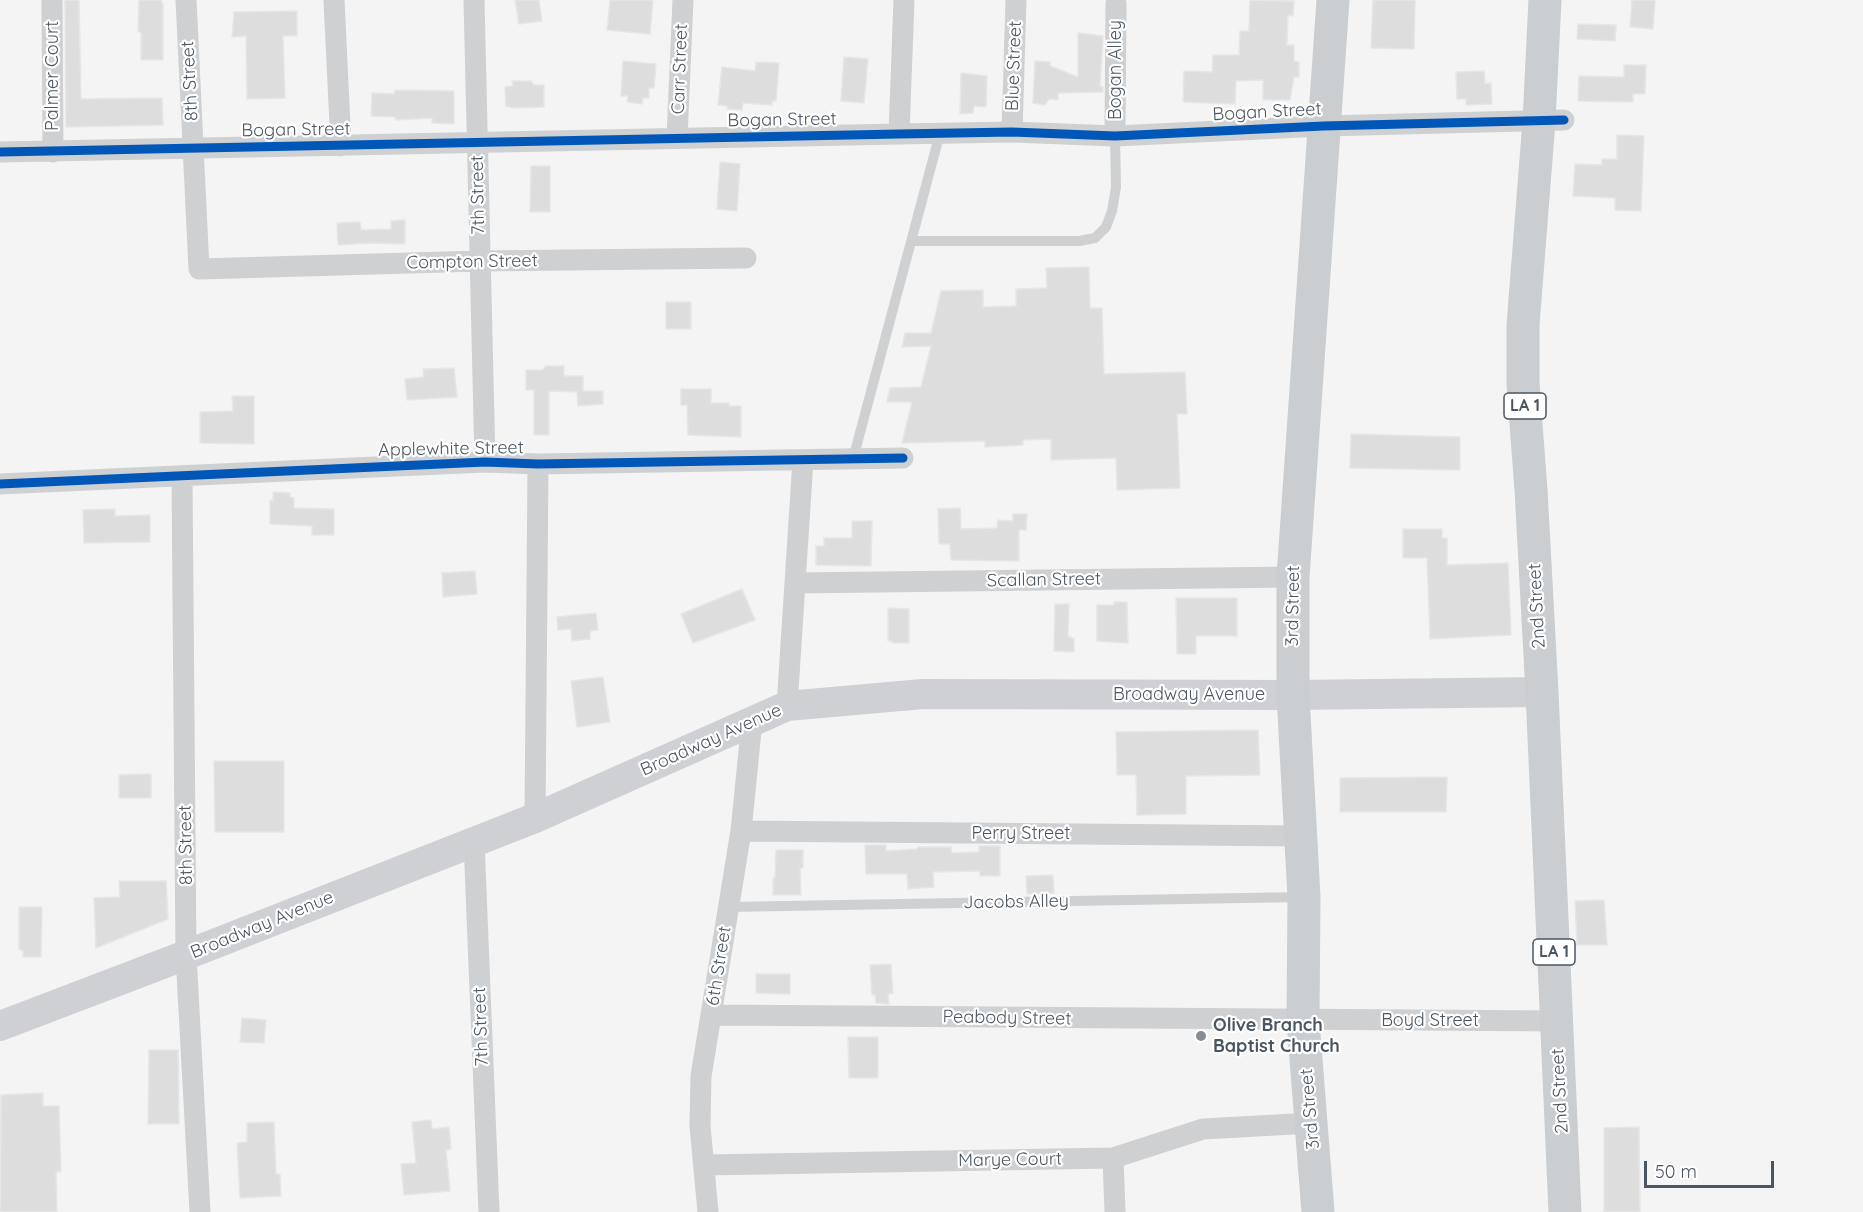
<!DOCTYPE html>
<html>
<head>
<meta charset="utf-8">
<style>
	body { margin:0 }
	#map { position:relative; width:1863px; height:1212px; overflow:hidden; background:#f4f4f4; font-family:Quicksand,sans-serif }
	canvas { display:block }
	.scale { position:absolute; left:1644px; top:1161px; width:130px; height:27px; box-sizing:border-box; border:3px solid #4a5661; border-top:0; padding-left:8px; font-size:18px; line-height:21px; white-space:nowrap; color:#4a5661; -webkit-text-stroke:4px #fff; paint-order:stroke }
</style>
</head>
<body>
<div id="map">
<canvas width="1863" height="1212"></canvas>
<div class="scale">50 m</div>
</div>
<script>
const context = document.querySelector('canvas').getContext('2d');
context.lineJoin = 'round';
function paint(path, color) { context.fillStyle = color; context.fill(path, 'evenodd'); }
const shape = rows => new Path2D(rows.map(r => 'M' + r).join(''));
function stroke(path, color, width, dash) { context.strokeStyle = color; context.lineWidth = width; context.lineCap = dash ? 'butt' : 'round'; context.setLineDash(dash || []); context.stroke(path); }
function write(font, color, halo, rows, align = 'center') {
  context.font = font + ' Quicksand,sans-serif'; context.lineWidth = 4.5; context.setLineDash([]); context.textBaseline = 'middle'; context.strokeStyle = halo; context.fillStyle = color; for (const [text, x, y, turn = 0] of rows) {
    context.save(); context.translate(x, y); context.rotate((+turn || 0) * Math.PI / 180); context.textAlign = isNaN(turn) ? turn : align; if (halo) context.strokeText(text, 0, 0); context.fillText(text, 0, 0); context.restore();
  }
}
const building = shape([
	[65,0,79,0,81,99,162,98,163,125,66,127,65,0],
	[139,0,161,0,162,4,163,4,163,60,141,60,141,32,138,32,139,0],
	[515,0,539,0,542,21,519,24,515,0],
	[610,0,653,0,650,34,607,30,610,0],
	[1250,0,1294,1,1293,16,1288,15,1287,45,1294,45,1294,61,1299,62,1299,77,1294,77,1290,100,1263,100,1263,80,1236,81,1235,104,1183,102,1184,71,1212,72,1213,55,1239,55,1240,31,1249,31,1250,0],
	[1373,0,1415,0,1414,49,1371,48,1373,0],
	[1632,0,1655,0,1653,29,1630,27,1632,0],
	[297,11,297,36,283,36,285,98,247,99,246,36,232,37,234,12,297,11],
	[1578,24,1616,25,1615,41,1577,39,1578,24],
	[1078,33,1103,36,1100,86,1103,87,1103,92,1058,93,1058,100,1049,99,1045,105,1033,103,1035,61,1050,62,1050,66,1078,77,1078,33],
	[844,57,868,59,864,103,841,101,844,57],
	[623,61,656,64,654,88,649,88,649,98,643,98,642,104,627,102,628,96,621,96,623,61],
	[756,62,779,63,776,101,772,101,772,105,743,103,742,110,727,109,728,106,718,105,722,67,755,71,756,62],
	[1624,65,1646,65,1645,94,1633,94,1633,102,1578,101,1579,76,1624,77,1624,65],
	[1484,71,1485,84,1491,83,1492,104,1466,105,1466,99,1457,99,1456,72,1484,71],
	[961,73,987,76,986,107,974,106,973,113,960,114,961,73],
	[512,81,531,81,534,85,544,85,544,107,513,108,506,106,505,87,513,86,512,81],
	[395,90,454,91,454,124,432,123,432,118,396,120,395,117,371,116,372,93,394,94,395,90],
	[1617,135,1644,136,1641,211,1615,210,1615,198,1573,196,1575,164,1602,165,1602,159,1617,159,1617,135],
	[720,162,740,164,737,211,717,209,720,162],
	[531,166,550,166,550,212,530,212,531,166],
	[405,220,405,244,370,243,338,245,337,223,360,222,361,230,391,229,391,221,405,220],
	[1089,267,1090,308,1102,308,1104,374,1185,372,1187,414,1177,414,1180,488,1117,490,1116,458,1051,460,1051,439,1023,440,1023,445,985,447,985,441,902,443,912,402,887,402,890,388,921,387,931,346,902,347,905,333,931,333,941,291,983,290,983,307,1016,306,1016,289,1047,288,1046,268,1089,267],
	[666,302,691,302,691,329,666,329,666,302],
	[546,366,564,366,564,376,583,376,583,391,603,391,603,404,578,406,577,392,549,391,549,435,534,435,534,390,526,390,526,370,543,370,546,366],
	[454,368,457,397,407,400,405,379,424,377,423,369,454,368],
	[681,389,711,389,711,403,729,403,729,406,741,406,741,437,688,435,687,405,681,405,681,389],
	[232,396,254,396,254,444,200,443,200,412,233,411,232,396],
	[1351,434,1460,437,1460,470,1350,468,1351,434],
	[273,492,290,493,290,497,294,498,294,508,334,509,334,535,312,535,312,526,270,524,270,500,273,501,273,492],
	[960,508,961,529,997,528,998,520,1013,521,1013,514,1027,514,1026,530,1019,530,1019,561,951,560,950,544,939,544,938,509,960,508],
	[115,509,115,516,150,515,150,542,84,543,83,510,115,509],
	[852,521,872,521,871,566,816,565,816,546,824,546,824,538,852,538,852,521],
	[1403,529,1442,529,1442,538,1447,538,1447,565,1508,563,1511,635,1430,639,1427,558,1403,558,1403,529],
	[475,571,477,594,443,597,442,573,475,571],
	[742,589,755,620,693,643,681,614,742,589],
	[1176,598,1237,598,1237,636,1196,636,1196,654,1177,654,1176,598],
	[1114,602,1127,602,1128,643,1097,641,1097,605,1114,605,1114,602],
	[1055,604,1069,604,1068,636,1074,639,1074,652,1054,651,1055,604],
	[888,608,909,609,909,643,892,643,892,641,888,641,888,608],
	[596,613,598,630,590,631,590,639,572,641,571,629,558,630,557,617,596,613],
	[603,677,610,722,577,727,571,681,603,677],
	[1258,730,1260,775,1186,776,1186,814,1137,815,1136,775,1117,775,1116,732,1258,730],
	[214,761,284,761,284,832,215,832,214,761],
	[151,774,151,798,119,798,119,775,151,774],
	[1447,777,1446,812,1340,812,1340,778,1447,777],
	[865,845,886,845,886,851,917,849,918,847,951,847,952,853,979,852,979,846,1000,846,1000,876,980,876,980,871,933,872,934,887,908,889,907,874,866,874,865,845],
	[776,850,803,850,803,868,800,868,801,895,773,895,773,878,775,878,776,850],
	[1053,875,1054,893,1027,894,1026,876,1053,875],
	[119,881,166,881,168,919,96,948,94,898,120,897,119,881],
	[1604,900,1607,945,1577,945,1575,901,1604,900],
	[19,907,42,907,41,957,23,957,23,951,19,949,19,907],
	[891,964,893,993,888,994,889,1004,876,1003,875,995,872,995,870,965,891,964],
	[756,974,790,974,790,994,756,993,756,974],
	[242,1018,266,1020,264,1043,240,1042,242,1018],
	[848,1037,878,1037,878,1078,849,1078,848,1037],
	[149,1050,178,1050,179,1124,148,1124,149,1050],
	[43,1093,43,1106,59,1106,61,1172,56,1172,57,1212,0,1212,1,1095,43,1093],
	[431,1120,432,1129,449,1127,451,1149,446,1150,450,1191,404,1195,401,1164,416,1163,412,1122,431,1120],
	[274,1122,276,1174,280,1174,281,1196,240,1198,237,1143,247,1142,247,1123,274,1122],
	[1639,1127,1640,1212,1604,1212,1604,1128,1639,1127]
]);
paint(building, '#ddddde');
stroke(building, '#e5e6e7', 1.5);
stroke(shape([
	[912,241,1079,241,1095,238,1106,227,1112,211,1116,187,1115,136],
	[853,459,940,133],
	[728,907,1301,897]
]), '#ced0d2', 10);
stroke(shape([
	[52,0,53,152],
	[186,0,199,269,480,261,746,258],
	[334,0,341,146],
	[474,0,485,462],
	[1012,132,1016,0],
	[899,134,904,0],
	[1115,136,1116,4],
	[677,138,683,0],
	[0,152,899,134,1012,132,1115,136,1323,126,1564,120],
	[182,477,186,955,200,1212],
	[0,484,485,462,538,464,903,458],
	[795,583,1293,577],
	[787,706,803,460],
	[535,818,538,464],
	[741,831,1301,836],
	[474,841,489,1212],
	[712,1015,1557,1021],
	[1113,1158,1115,1212],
	[704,1165,1113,1158,1203,1129,1312,1123],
	[708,1212,700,1126,701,1076,741,831,752,721]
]), '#ced0d2', 21);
stroke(shape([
	[0,1026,186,955,535,818,787,706,923,694,1293,695,1542,692]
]), '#ced0d4', 30);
stroke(shape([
	[1545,0,1539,121,1523,325,1523,384,1531,490,1542,692,1565,1212],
	[1318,1212,1303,1021,1304,897,1293,695,1293,577,1333,0]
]), '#caced1', 33);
stroke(shape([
	[0,152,899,134,1012,132,1115,136,1323,126,1564,120],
	[0,484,485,462,538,464,903,458]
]), '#0057b8', 9);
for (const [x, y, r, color] of [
	[1201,1036,6,"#868d94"]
]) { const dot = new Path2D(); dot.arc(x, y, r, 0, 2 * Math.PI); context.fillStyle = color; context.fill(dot); stroke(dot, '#fff', 2); }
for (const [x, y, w] of [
	[1525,406,42],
	[1554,952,42]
]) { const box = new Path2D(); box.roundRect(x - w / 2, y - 13, w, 26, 4.5); context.fillStyle = '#fff'; context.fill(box); stroke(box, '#4a5661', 1.5); }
write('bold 16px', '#4a5661', null, [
	["LA 1",1525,406],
	["LA 1",1554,952]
]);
write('18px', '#4a5661', '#fff', [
	["Blue Street",1014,66,-88],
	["Carr Street",680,69,-88],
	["Bogan Alley",1116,70,-90],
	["Palmer Court",53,76,-90],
	["8th Street",190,81,-93],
	["Bogan Street",1267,112,-3],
	["Bogan Street",782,120,-1],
	["Bogan Street",296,130,-1],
	["7th Street",478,195,-91],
	["Compton Street",472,262,-1],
	["Applewhite Street",451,449,-1],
	["Scallan Street",1044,580,-1],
	["3rd Street",1293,606,-89],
	["2nd Street",1537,606,-93],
	["Broadway Avenue",1189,695],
	["Broadway Avenue",711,740,-24],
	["Perry Street",1021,834],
	["8th Street",186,845,-91],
	["Jacobs Alley",1016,902,-1],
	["Broadway Avenue",262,925,-22],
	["6th Street",719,966,-81],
	["Peabody Street",1007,1018,1],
	["Boyd Street",1430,1021],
	["7th Street",481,1027,-92],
	["2nd Street",1560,1091,-93],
	["3rd Street",1310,1109,-95],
	["Marye Court",1010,1160,-1]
]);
write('bold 18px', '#4a5661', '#fff', [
	["Olive Branch",1213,1026],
	["Baptist Church",1213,1047]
], 'left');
</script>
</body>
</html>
